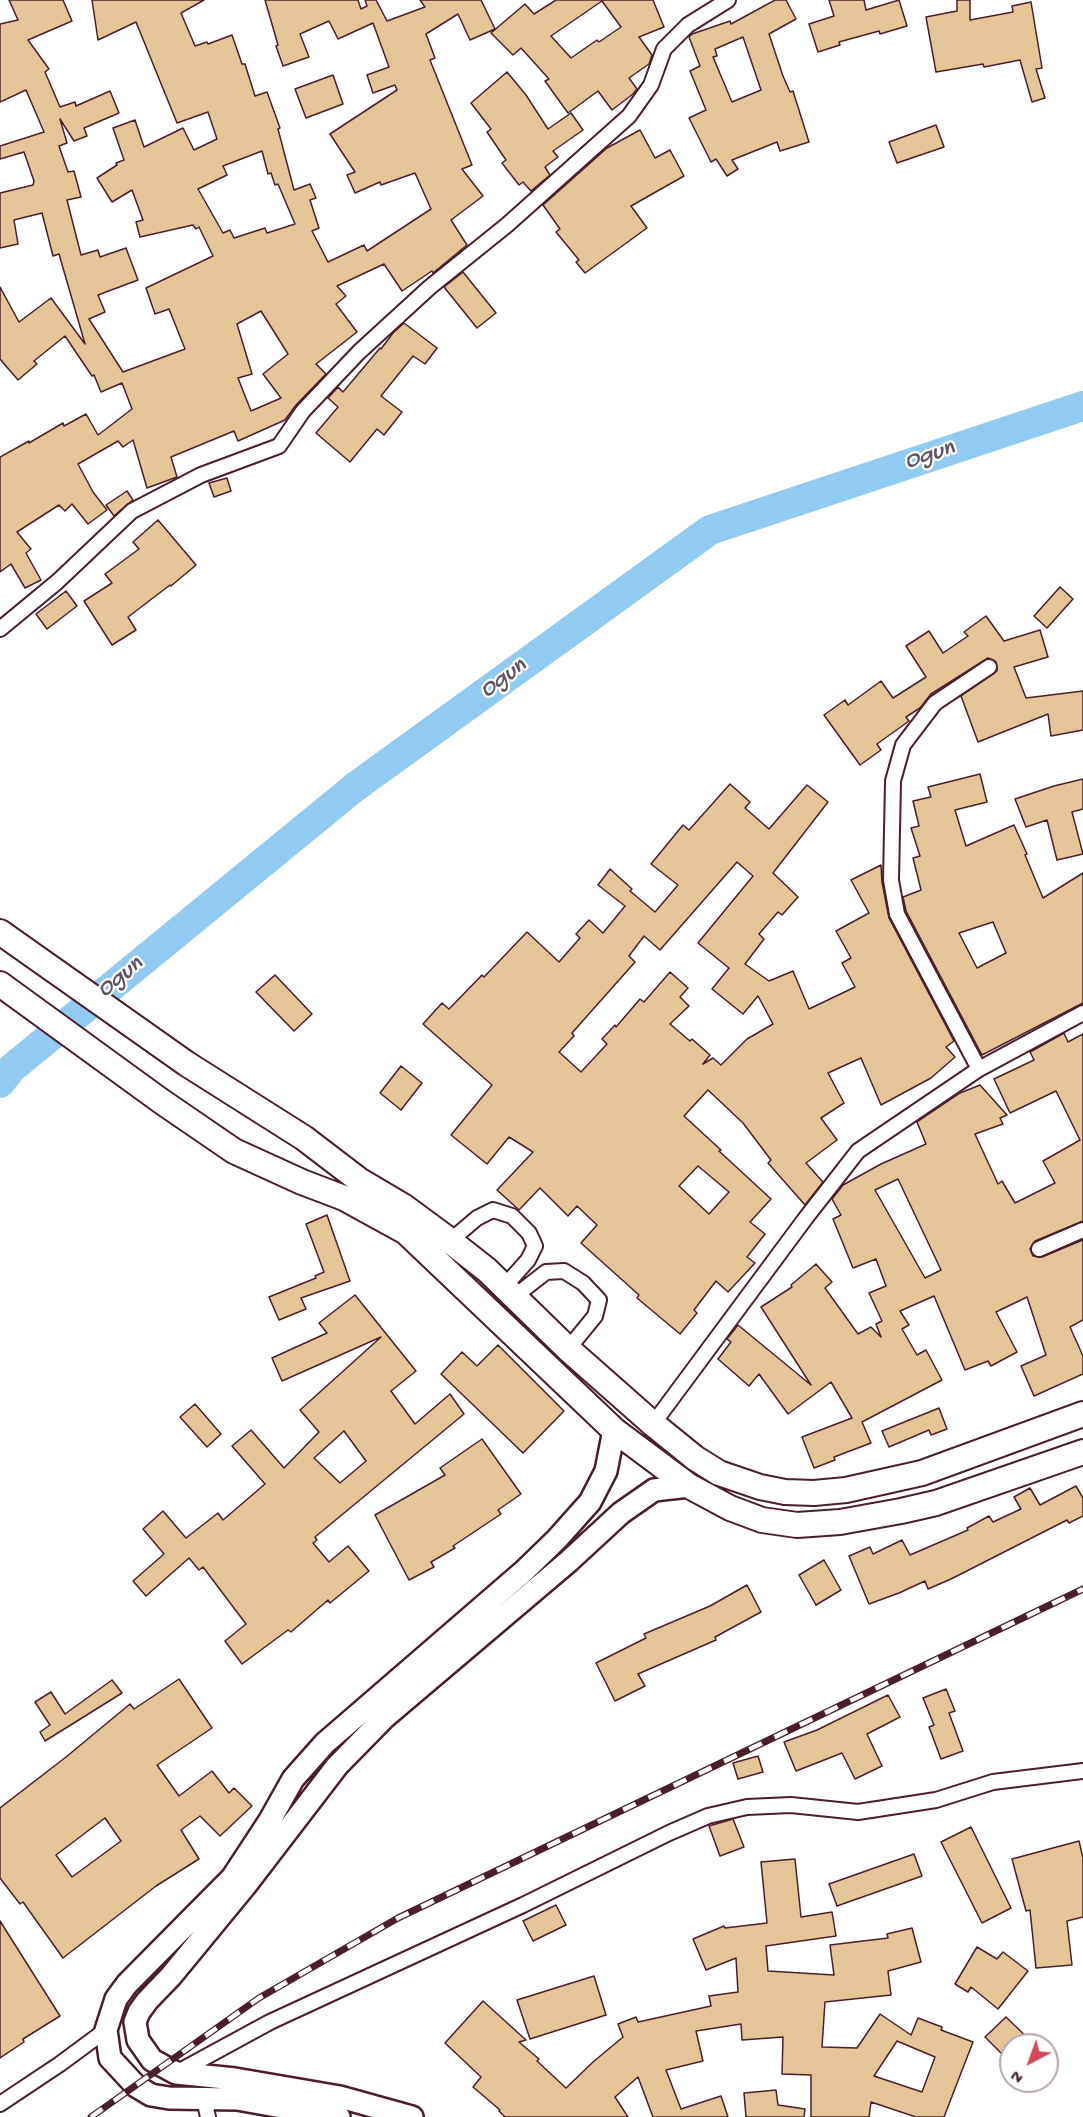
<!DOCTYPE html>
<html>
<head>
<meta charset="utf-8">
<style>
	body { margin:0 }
	#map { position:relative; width:1083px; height:2117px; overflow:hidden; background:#fff; font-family:"Gochi Hand",sans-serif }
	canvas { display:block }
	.north { position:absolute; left:999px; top:2033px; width:60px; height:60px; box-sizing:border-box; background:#fff; border:2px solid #b7a5aa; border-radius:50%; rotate:221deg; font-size:16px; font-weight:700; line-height:24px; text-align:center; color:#4a1f2b }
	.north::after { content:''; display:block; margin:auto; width:21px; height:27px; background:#d1495b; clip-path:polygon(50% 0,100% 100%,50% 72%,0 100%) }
</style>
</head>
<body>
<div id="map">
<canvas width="1083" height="2117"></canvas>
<div class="north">N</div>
</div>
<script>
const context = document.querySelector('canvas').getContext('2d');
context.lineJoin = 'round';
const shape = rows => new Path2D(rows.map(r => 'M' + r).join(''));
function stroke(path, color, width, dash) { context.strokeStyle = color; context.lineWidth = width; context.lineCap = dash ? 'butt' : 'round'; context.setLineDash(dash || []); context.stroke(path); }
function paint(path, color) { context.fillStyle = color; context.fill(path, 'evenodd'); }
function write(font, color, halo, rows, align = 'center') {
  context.font = font + ' "Gochi Hand",sans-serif'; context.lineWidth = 4.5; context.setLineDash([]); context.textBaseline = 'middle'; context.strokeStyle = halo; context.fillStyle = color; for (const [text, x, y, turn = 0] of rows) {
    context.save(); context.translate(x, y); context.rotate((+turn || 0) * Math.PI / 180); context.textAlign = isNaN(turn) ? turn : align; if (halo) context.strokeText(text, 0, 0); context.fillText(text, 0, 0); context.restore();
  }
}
stroke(shape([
	[0,1083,12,1068,355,787,710,530,1083,406]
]), '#91cbf1', 30);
const building = shape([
	[9,0,63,0,72,21,28,40,49,69,45,72,60,107,75,102,76,106,110,91,119,113,84,128,87,136,74,141,60,119,67,143,59,146,68,172,74,171,81,197,67,200,81,255,98,250,100,257,126,248,138,280,98,295,105,312,89,319,123,372,185,349,169,309,155,314,146,288,213,256,199,227,196,229,193,225,140,237,136,222,143,220,132,190,112,202,97,178,117,165,116,163,124,160,113,128,135,120,144,147,183,128,194,150,217,139,208,112,177,123,136,22,98,40,92,0,204,0,181,13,195,46,207,42,208,44,232,35,242,64,245,64,255,96,267,92,280,128,278,129,294,190,310,184,316,198,310,200,319,228,312,231,328,262,364,245,367,251,431,209,415,173,381,185,380,182,355,193,347,175,355,172,330,134,397,90,395,85,373,93,367,75,389,67,373,23,338,39,329,21,300,34,309,57,283,66,276,46,278,45,265,0,358,0,361,9,367,6,365,0,376,0,387,21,425,7,420,0,481,0,495,29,470,40,458,14,426,34,435,58,430,60,472,165,462,169,483,196,451,220,467,245,433,273,432,271,402,291,384,264,337,286,346,296,336,304,357,332,316,364,326,374,296,405,285,420,238,441,234,431,171,457,177,477,147,488,133,440,123,447,118,441,78,464,93,492,107,510,88,524,72,504,65,511,59,505,17,532,31,549,26,553,41,580,25,588,11,564,0,572,0,457,29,441,29,443,63,423,64,426,86,414,98,435,132,409,122,383,101,392,94,375,92,376,65,336,34,361,37,364,18,380,0,359,0,287,19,322,51,298,85,344,59,254,53,256,42,213,14,220,18,244,0,248,0,193,33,185,34,181,24,152,0,159,0,146,44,132,26,90,0,102,0,24,18,20,9,0],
	[262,151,268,174,271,173,275,185,278,184,295,224,267,233,265,228,234,238,230,230,223,233,198,189,227,175,223,166,262,151],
	[261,311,288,354,263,374,281,398,251,411,238,378,252,374,237,324,261,311],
	[556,0,653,0,664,27,639,37,652,55,649,64,629,78,637,89,633,94,612,110,598,91,568,113,545,81,549,79,521,48,513,55,491,33,525,4,534,14,556,0],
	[602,1,621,27,599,42,597,40,571,58,551,36,602,1],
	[775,0,786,0,796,19,769,34,783,76,790,92,793,91,809,142,780,151,777,142,732,160,738,169,727,176,716,159,711,162,689,118,706,110,690,71,700,66,689,37,692,34,730,21,731,24,775,0],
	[743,37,761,90,732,102,713,57,717,56,715,49,743,37],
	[829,0,864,0,866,10,899,0,907,26,880,34,879,31,839,42,840,45,818,52,809,24,834,16,829,0],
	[957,0,970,0,970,20,1013,12,1012,6,1031,2,1042,68,1036,69,1045,98,1032,102,1020,60,984,67,983,64,936,72,926,17,957,11,957,0],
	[507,72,526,95,548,129,571,113,583,130,553,151,558,157,545,167,550,175,531,191,523,182,519,185,502,163,506,160,487,132,491,129,471,103,507,72],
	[333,75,343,104,306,118,295,89,333,75],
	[936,125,944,147,897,163,889,142,936,125],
	[640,130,655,158,670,150,684,176,631,206,647,228,585,273,576,262,579,260,556,232,560,229,543,205,607,148,640,130],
	[463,272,496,313,477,328,444,287,463,272],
	[404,323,437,348,425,364,413,356,381,396,402,412,384,435,377,429,350,462,316,433,338,407,328,398,338,387,343,392,380,348,381,349,393,333,404,323],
	[227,478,231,491,214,497,209,483,227,478],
	[127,491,133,500,114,516,106,505,127,491],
	[158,520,196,565,171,586,170,585,128,617,136,630,112,645,84,601,112,583,105,574,139,549,133,542,158,520],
	[1060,587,1073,599,1047,628,1034,616,1060,587],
	[66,591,77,606,47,629,36,614,66,591],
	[986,616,1004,641,1040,630,1048,657,1014,667,1026,698,1083,691,1083,730,1051,736,1048,714,978,742,961,696,997,671,996,662,988,658,931,694,920,708,906,717,909,721,877,744,881,750,860,765,824,715,845,700,848,705,881,681,893,698,926,677,906,646,929,631,943,653,968,636,964,632,986,616],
	[980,774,987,802,955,810,966,846,1014,825,1027,854,1025,855,1043,898,1083,873,1083,1003,982,1055,906,911,903,897,921,890,913,858,920,856,911,828,919,826,913,801,931,797,928,787,980,774],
	[993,922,1006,953,977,968,959,933,993,922],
	[1083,779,1083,809,1072,812,1083,854,1057,860,1047,820,1026,827,1015,799,1054,786,1083,779],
	[730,784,750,802,745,808,769,829,807,785,828,802,773,873,798,897,782,915,778,912,759,934,764,939,745,964,769,981,793,971,809,1009,855,987,842,963,851,958,836,931,869,913,851,880,881,865,882,882,889,918,954,1041,946,1047,955,1057,931,1078,881,1105,861,1058,828,1073,844,1103,821,1118,837,1140,806,1163,823,1182,805,1205,768,1163,771,1160,743,1123,708,1090,684,1116,721,1150,719,1151,771,1199,750,1222,765,1234,747,1257,755,1263,728,1292,716,1281,694,1310,697,1313,680,1334,637,1298,639,1295,581,1243,597,1225,577,1206,568,1216,540,1188,519,1210,497,1190,533,1152,509,1137,487,1164,451,1135,492,1085,423,1024,442,1003,449,1009,482,975,484,977,527,932,559,962,580,938,576,934,589,920,603,933,625,906,598,885,610,869,632,889,630,891,655,912,678,885,651,864,683,825,689,830,730,784],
	[737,862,753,876,698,943,729,968,712,989,743,1014,758,996,773,1024,747,1039,721,1065,713,1058,703,1064,710,1055,692,1039,690,1041,670,1024,689,1006,680,997,688,988,670,972,644,1002,640,999,616,1027,615,1025,602,1039,607,1044,581,1072,559,1052,574,1036,572,1033,635,962,629,956,644,936,660,950,737,862],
	[698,1166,729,1192,709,1214,679,1186,698,1166],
	[275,975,312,1014,294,1031,256,992,275,975],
	[1064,1033,1068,1042,1083,1034,1083,1221,1035,1241,1030,1249,1033,1256,1042,1257,1083,1240,1083,1320,1070,1327,1083,1356,1083,1374,1034,1396,1021,1366,1046,1355,1027,1297,996,1312,1017,1352,991,1366,988,1361,965,1370,934,1296,900,1311,909,1325,902,1329,917,1355,926,1350,942,1380,862,1422,871,1443,834,1457,835,1460,814,1468,802,1437,852,1418,831,1382,788,1414,759,1374,749,1386,718,1359,731,1342,727,1339,738,1325,811,1385,761,1307,792,1287,791,1285,816,1264,832,1282,825,1288,858,1334,871,1327,881,1337,876,1324,882,1321,869,1293,886,1286,876,1259,853,1268,833,1219,841,1215,832,1199,843,1185,881,1164,926,1144,917,1122,960,1093,980,1085,1007,1115,1000,1118,1003,1124,975,1134,998,1184,1002,1181,1015,1203,1055,1183,1043,1161,1080,1140,1056,1091,1010,1113,994,1079,1034,1060,1030,1052,1064,1033],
	[898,1179,941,1270,925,1278,875,1190,898,1179],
	[401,1066,422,1083,401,1110,380,1093,401,1066],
	[327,1215,350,1281,301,1298,306,1309,279,1320,269,1297,316,1278,315,1276,324,1272,306,1224,327,1215],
	[355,1295,416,1371,391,1391,415,1424,450,1394,464,1414,315,1537,317,1540,313,1543,329,1562,348,1546,369,1571,330,1603,328,1600,291,1632,288,1630,242,1664,225,1641,246,1624,203,1567,199,1570,189,1558,146,1596,133,1581,164,1554,143,1529,163,1511,186,1538,218,1513,223,1520,265,1484,232,1446,251,1430,284,1468,319,1432,300,1410,381,1337,282,1381,272,1358,327,1333,319,1323,355,1295],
	[344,1431,366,1461,340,1483,314,1458,344,1431],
	[498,1345,564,1411,523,1453,441,1374,462,1352,477,1366,498,1345],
	[195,1404,221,1434,207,1447,180,1417,195,1404],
	[939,1408,947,1429,931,1435,929,1430,889,1447,882,1431,939,1408],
	[482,1439,521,1494,498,1510,501,1514,453,1546,455,1548,431,1562,434,1567,409,1580,375,1515,445,1475,440,1468,482,1439],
	[1076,1486,1083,1498,1083,1516,1069,1523,1067,1520,951,1579,928,1589,925,1581,899,1593,869,1604,849,1556,870,1547,873,1554,902,1540,910,1555,968,1530,967,1528,989,1516,993,1522,1021,1509,1014,1497,1030,1488,1040,1505,1076,1486],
	[824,1560,841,1590,816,1605,799,1575,824,1560],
	[747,1585,761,1612,715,1637,716,1640,638,1674,645,1686,615,1701,596,1663,646,1638,644,1634,710,1606,747,1585],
	[179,1679,212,1728,157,1765,179,1796,212,1771,229,1793,234,1788,252,1806,220,1836,200,1816,181,1830,199,1859,156,1886,63,1958,23,1902,20,1904,0,1878,0,1808,66,1757,130,1704,134,1709,179,1679],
	[105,1818,121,1841,72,1877,56,1855,105,1818],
	[112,1680,122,1693,45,1741,40,1732,50,1725,35,1702,51,1692,65,1714,112,1680],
	[946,1689,955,1711,949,1713,963,1751,941,1759,929,1727,934,1725,923,1698,946,1689],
	[888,1695,900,1717,867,1734,882,1766,855,1779,842,1753,796,1771,784,1742,817,1730,888,1695],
	[758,1756,763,1772,738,1779,733,1763,758,1756],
	[733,1819,744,1847,720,1856,709,1826,733,1819],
	[971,1827,1011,1908,982,1923,941,1842,971,1827],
	[1079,1841,1083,1858,1083,1917,1067,1921,1072,1965,1036,1968,1030,1910,1026,1911,1012,1859,1079,1841],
	[914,1854,922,1876,837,1906,829,1884,914,1854],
	[795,1859,801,1917,832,1912,836,1936,766,1946,768,1971,834,1975,830,1945,888,1938,887,1934,912,1928,921,1962,888,1971,891,1995,825,2002,822,2047,857,2048,880,2014,911,2035,918,2018,942,2027,941,2030,973,2042,944,2117,916,2117,871,2102,869,2117,811,2117,811,2075,782,2074,783,2037,742,2040,741,2024,696,2031,703,2061,666,2070,681,2109,721,2096,728,2117,653,2117,638,2077,615,2097,628,2117,505,2117,499,2111,500,2110,473,2087,481,2077,445,2043,483,2001,526,2040,519,2042,539,2059,537,2061,566,2088,593,2062,623,2037,618,2024,636,2017,638,2022,711,2006,709,1996,738,1992,736,1958,706,1970,693,1939,724,1926,725,1928,767,1923,761,1862,795,1859],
	[897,2041,935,2057,922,2092,874,2076,897,2041],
	[556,1905,566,1925,533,1941,523,1921,556,1905],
	[0,1921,60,2016,23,2039,24,2042,0,2058,0,1921],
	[977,1947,997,1959,1003,1952,1028,1971,998,2009,971,1987,968,1992,955,1984,977,1947],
	[594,1976,606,2015,530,2039,517,2000,594,1976],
	[1006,2017,1035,2045,1011,2045,1011,2063,985,2037,1006,2017],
	[776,2090,778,2105,805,2109,804,2117,746,2117,744,2093,776,2090]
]);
paint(building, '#e4c597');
stroke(building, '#4a1f2b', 1.5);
const street = shape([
	[0,629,57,582,132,511,201,475,279,446,303,411,359,352,430,287,507,225,629,116,651,85,664,49,688,25,728,0],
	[979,1069,897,914,891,880,893,781,903,745,935,703,989,667],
	[450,1241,477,1218,493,1210,512,1216,529,1233,535,1246,528,1260,504,1287],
	[1039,1249,1083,1230],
	[514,1297,546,1272,564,1271,583,1283,599,1300,595,1316,568,1349],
	[653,1424,805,1219,858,1151,979,1069,1083,1013],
	[178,2072,270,2022,523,1905,669,1833,708,1816,747,1807,791,1805,858,1812,936,1800,993,1782,1083,1771],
	[204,2099,208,2117],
	[0,2104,60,2064,106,2030]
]);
const primary = shape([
	[339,2117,237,2099,169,2098,151,2095,136,2086,110,2058,106,2030,116,1999,127,1984,232,1878,270,1820,293,1779,325,1743,524,1571,557,1539,590,1502,606,1471,614,1430],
	[412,2117,340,2097,235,2079,176,2073,152,2060,138,2040,135,2022,139,2012,147,2001,171,1976,245,1886,337,1766,385,1717,569,1561,621,1513,654,1490,689,1486]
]);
const highway = shape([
	[0,932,187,1064,304,1138,359,1180,403,1206,445,1237,487,1270,568,1349,653,1424,695,1458,719,1473,760,1487,785,1492,814,1493,846,1490,922,1473,1083,1414],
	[0,984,161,1101,234,1151,302,1182,344,1198,406,1232,614,1430,689,1486,730,1508,762,1520,797,1525,840,1522,901,1511,936,1503,1083,1452]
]);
stroke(street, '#4a1f2b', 18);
stroke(primary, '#4a1f2b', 26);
stroke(highway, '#4a1f2b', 28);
stroke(street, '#fff', 14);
stroke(primary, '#fff', 21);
stroke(highway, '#fff', 24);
const rail = shape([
	[91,2117,259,1998,398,1918,1083,1589]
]);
stroke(rail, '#4a1f2b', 7);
stroke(rail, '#fff', 4.5, [14]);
write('italic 24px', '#5f5366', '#fff', [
	["Ogun",930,456,-18],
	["Ogun",504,679,-36],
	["Ogun",121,978,-39]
]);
</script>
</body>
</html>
